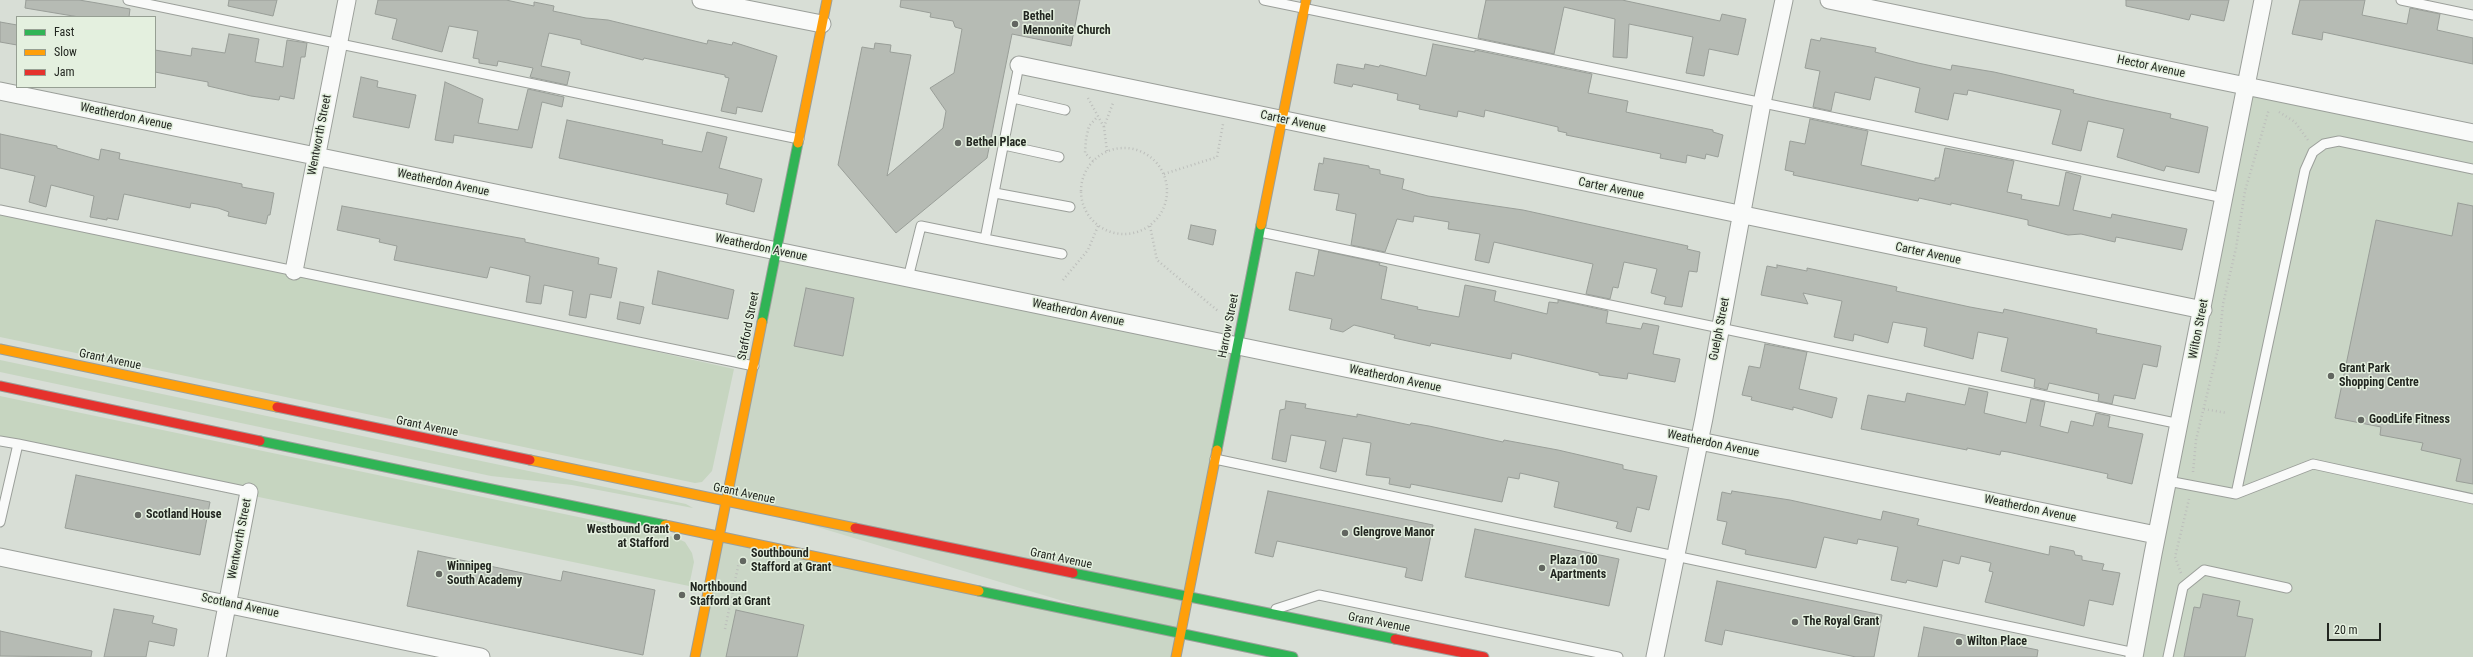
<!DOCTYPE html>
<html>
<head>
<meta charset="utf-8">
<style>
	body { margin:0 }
	#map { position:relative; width:2473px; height:657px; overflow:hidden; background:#d8ded6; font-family:"Roboto Condensed",sans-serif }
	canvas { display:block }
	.legend { position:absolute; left:16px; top:16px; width:140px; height:72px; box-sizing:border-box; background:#e4f0df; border:1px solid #969f93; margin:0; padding:5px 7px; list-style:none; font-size:12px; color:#222620 }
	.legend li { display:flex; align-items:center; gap:8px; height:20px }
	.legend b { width:20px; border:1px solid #969f93 }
	.scale { position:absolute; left:2327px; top:623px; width:54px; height:18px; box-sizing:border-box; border:2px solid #222620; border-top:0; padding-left:5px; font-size:12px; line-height:14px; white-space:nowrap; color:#222620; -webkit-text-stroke:3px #e4f0df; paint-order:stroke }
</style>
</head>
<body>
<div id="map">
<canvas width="2473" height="657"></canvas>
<ul class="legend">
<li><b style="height:5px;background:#30b455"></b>Fast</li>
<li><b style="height:5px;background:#ff9f0a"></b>Slow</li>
<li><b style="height:5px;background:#e5322d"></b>Jam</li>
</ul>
<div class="scale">20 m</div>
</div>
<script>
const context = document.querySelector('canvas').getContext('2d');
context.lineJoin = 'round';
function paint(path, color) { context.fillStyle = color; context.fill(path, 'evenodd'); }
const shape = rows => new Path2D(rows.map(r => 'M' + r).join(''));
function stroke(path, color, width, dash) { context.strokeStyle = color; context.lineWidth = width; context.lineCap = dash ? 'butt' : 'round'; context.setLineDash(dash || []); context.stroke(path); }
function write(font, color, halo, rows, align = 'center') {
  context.font = font + ' "Roboto Condensed",sans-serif'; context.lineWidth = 3; context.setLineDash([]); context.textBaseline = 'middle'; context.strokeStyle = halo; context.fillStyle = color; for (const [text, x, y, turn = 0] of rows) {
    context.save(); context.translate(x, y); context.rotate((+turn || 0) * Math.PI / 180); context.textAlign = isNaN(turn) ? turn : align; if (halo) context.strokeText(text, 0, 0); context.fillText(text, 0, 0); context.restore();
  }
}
paint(shape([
	[2247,87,2473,133,2473,657,2134,657],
	[776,252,1238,346,1177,657,695,657,719,537,1136,623,751,507,726,502]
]), '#cad6c6');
paint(shape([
	[0,210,294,271,734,369,712,471,702,482,695,483,0,337],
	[0,360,686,504,693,508,572,485,491,476,0,372],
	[0,396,674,537,685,542,692,553,694,562,689,586,249,495,0,439]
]), '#c6d5c0');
const building = shape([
	[26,0,79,0,97,3,130,9,129,17,79,17,25,8,26,0],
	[229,0,277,0,273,16,228,6,229,0],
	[378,0,506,0,534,6,534,2,554,6,553,11,586,18,608,20,707,44,708,40,732,45,733,42,777,56,762,112,737,107,736,114,721,111,729,78,725,77,725,75,644,58,643,60,581,44,581,40,549,33,541,66,570,72,567,85,530,77,533,68,498,61,497,66,479,63,479,59,473,58,478,31,449,26,442,52,392,39,397,19,375,14,378,0],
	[901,0,1080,0,1071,46,1012,34,987,158,896,233,838,165,862,47,874,49,875,43,891,45,890,52,911,55,887,176,943,128,946,111,930,88,954,73,962,29,955,27,953,21,930,17,931,13,900,7,901,0],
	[1486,0,1622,0,1720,21,1722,14,1746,19,1738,55,1709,49,1704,76,1686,73,1693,37,1629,24,1627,58,1613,57,1615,19,1564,7,1554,54,1478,38,1486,0],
	[2126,0,2229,0,2224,21,2191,14,2189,20,2159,13,2126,6,2126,0],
	[2300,0,2365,0,2362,15,2407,24,2410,8,2440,14,2437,30,2473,38,2473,64,2323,32,2322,40,2292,34,2300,0],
	[0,22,17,25,17,45,0,42,0,22],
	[229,34,259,39,255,62,283,67,287,40,307,43,305,57,301,57,294,99,280,96,279,100,251,96,208,86,208,82,155,72,155,50,191,56,192,48,225,53,229,34],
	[1821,38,1876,48,1875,52,1918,63,1951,70,1952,65,1994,72,2074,90,2073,93,2104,100,2171,114,2170,118,2208,127,2199,173,2166,166,2164,171,2117,157,2124,129,2088,121,2081,151,2052,144,2061,110,1968,90,1967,95,1954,93,1948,120,1915,112,1920,88,1875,77,1870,100,1835,92,1831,111,1813,107,1820,71,1805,68,1811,39,1820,41,1821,38],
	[1433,44,1475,52,1475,50,1592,74,1588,93,1628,101,1626,112,1713,130,1713,132,1723,135,1718,157,1706,154,1705,159,1687,155,1686,163,1660,158,1661,154,1566,135,1567,133,1558,131,1558,127,1485,110,1484,117,1458,111,1457,117,1419,109,1420,105,1397,100,1398,94,1353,84,1352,87,1334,83,1337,64,1364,69,1365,64,1379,67,1380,65,1426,76,1433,44],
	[361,77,378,81,377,87,416,95,409,128,353,117,361,77],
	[445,82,483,99,478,123,518,130,528,89,564,97,562,107,542,102,532,148,454,135,453,143,435,140,445,82],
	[1810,119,1868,131,1861,165,1935,181,1935,178,1939,178,1945,148,2014,161,2007,192,2022,195,2021,199,2059,206,2066,172,2081,176,2073,210,2111,218,2112,214,2187,229,2182,250,2116,237,2115,242,2081,234,2068,235,2028,225,2028,220,1951,203,1951,205,1919,198,1918,201,1793,175,1794,172,1785,170,1790,141,1805,144,1810,119],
	[567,120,663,140,662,144,702,152,707,132,727,137,719,168,762,179,754,212,726,204,728,194,559,158,567,120],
	[0,134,57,146,57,148,99,160,101,149,120,153,119,159,242,184,242,187,274,193,270,215,268,215,266,224,228,216,229,212,218,208,191,203,190,208,124,194,118,220,107,218,107,220,90,217,94,196,51,185,46,207,29,202,35,176,0,168,0,134],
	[1324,158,1369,166,1369,168,1380,170,1380,174,1404,179,1402,189,1428,196,1523,210,1688,246,1687,249,1700,252,1697,272,1689,271,1682,307,1664,304,1666,297,1651,293,1657,269,1653,268,1624,262,1618,288,1613,287,1610,299,1586,294,1593,264,1494,242,1489,263,1475,260,1480,234,1448,229,1449,222,1414,216,1413,222,1397,219,1385,252,1351,245,1356,214,1336,210,1339,194,1314,190,1319,163,1323,164,1324,158],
	[2458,203,2473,206,2473,484,2456,481,2461,459,2421,450,2423,443,2380,435,2381,427,2335,418,2376,220,2452,236,2458,203],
	[342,206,525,239,525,242,599,258,598,264,617,268,611,298,590,294,586,318,569,315,573,291,544,285,541,304,526,302,530,276,490,267,487,278,394,260,397,246,379,242,380,239,337,230,342,206],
	[1191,225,1216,230,1213,245,1188,239,1191,225],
	[1319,250,1380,263,1379,265,1387,267,1381,299,1418,307,1417,309,1459,317,1465,285,1496,291,1494,301,1547,314,1549,302,1558,303,1558,300,1608,311,1606,323,1641,329,1643,323,1659,326,1653,354,1680,359,1675,382,1628,373,1627,379,1599,375,1599,373,1512,353,1511,359,1431,343,1430,346,1394,338,1395,335,1354,325,1343,332,1330,329,1332,319,1289,310,1296,272,1314,276,1319,250],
	[1777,265,1807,271,1807,268,1897,287,1896,291,1970,307,2003,313,2004,309,2097,329,2096,333,2161,346,2157,367,2143,364,2135,399,2114,395,2112,404,2098,401,2099,394,2049,383,2047,390,2034,387,2035,379,2001,371,2008,338,1978,332,1973,359,1924,346,1927,328,1893,322,1888,343,1854,334,1853,341,1834,337,1842,301,1803,293,1808,304,1761,295,1767,266,1777,268,1777,265],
	[658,271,734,290,728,319,652,304,658,271],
	[806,288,854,298,843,356,794,346,806,288],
	[620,302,644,307,640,324,617,319,620,302],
	[1765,344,1807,352,1799,389,1837,398,1832,418,1793,407,1793,410,1751,400,1752,397,1742,395,1749,366,1760,368,1765,344],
	[1969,388,1988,392,1984,413,2026,423,2031,399,2045,402,2040,426,2068,433,2071,421,2093,426,2096,413,2110,416,2108,427,2143,434,2132,484,2107,478,2108,474,2008,452,2001,451,2000,455,1967,448,1967,450,1861,429,1868,395,1905,402,1907,393,1965,405,1969,388],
	[1286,401,1306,404,1305,408,1357,417,1357,414,1410,425,1411,423,1429,426,1503,442,1504,440,1558,450,1623,465,1623,469,1657,476,1649,510,1637,507,1631,532,1616,528,1618,522,1554,507,1559,482,1520,473,1519,479,1508,477,1502,502,1411,484,1410,488,1389,484,1390,478,1366,475,1371,443,1343,438,1336,472,1320,468,1326,441,1291,435,1286,462,1272,459,1280,410,1285,409,1286,401],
	[76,475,210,502,200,555,65,528,76,475],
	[1268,491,1433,525,1422,581,1405,577,1407,568,1277,541,1273,557,1255,553,1268,491],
	[1732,491,1790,500,1881,520,1883,511,1919,519,1917,525,2049,555,2050,546,2074,551,2075,555,2082,556,2082,560,2104,564,2102,570,2120,573,2113,605,2089,600,2084,626,1985,602,1993,572,1989,571,1991,563,1961,556,1959,564,1943,560,1937,587,1907,580,1906,583,1891,580,1898,547,1858,539,1857,544,1824,537,1816,568,1745,554,1746,550,1722,544,1727,522,1717,520,1722,492,1731,494,1732,491],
	[1475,529,1619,559,1609,606,1465,577,1475,529],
	[418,551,561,581,563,571,655,590,643,655,407,606,418,551],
	[1717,581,1882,615,1874,657,1856,657,1725,630,1722,645,1705,641,1717,581],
	[2203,594,2240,601,2237,616,2253,619,2245,657,2184,657,2194,607,2200,608,2203,594],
	[114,609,154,616,152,623,177,629,174,646,149,641,146,657,104,657,114,609],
	[736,610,804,625,797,657,726,657,736,610],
	[1924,627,2038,650,2037,657,1918,657,1924,627],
	[0,631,92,651,91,657,0,656,0,631]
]);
paint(building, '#b6bbb4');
stroke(building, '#999e98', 1);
const lane = shape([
	[128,0,799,139],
	[1264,0,2224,198],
	[2401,0,2473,15],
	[1013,98,1065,110],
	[1004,145,1059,157],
	[995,193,1070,207],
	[0,210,754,366],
	[1260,232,2180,424],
	[985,239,1062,254],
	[908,278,921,226,985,239,1019,65],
	[0,441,18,444,0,522],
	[18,444,249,492],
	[1215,459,2135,653],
	[2168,481,2236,494,2313,464,2473,499],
	[2236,494,2305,170,2313,152,2324,144,2339,141,2473,169],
	[1276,609,1319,595,1618,657],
	[2168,657,2183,587,2204,570,2287,588]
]);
const street = shape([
	[701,0,822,24],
	[1829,0,2473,133],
	[1019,65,2203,310],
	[0,91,2156,535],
	[294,271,347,0],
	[0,557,481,657],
	[217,657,249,492],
	[1655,657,1704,418,1762,103,1784,0],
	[2134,657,2153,554,2263,0]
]);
const fast = shape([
	[762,322,798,143],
	[260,441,665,525],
	[1217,450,1261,225],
	[1073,573,1395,639],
	[979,591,1293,657]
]);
const slow = shape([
	[798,143,827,0],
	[1261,225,1306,0],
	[0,349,277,407],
	[530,460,855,528],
	[665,525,979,591],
	[695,657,762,322],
	[1176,657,1217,450]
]);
const jam = shape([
	[0,386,260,441],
	[277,407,530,460],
	[855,528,1073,573],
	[1395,639,1484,657]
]);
stroke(lane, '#9b9f9a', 11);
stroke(street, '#9b9f9a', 19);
stroke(fast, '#9b9f9a', 11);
stroke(slow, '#9b9f9a', 11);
stroke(jam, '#9b9f9a', 11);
stroke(shape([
	[1088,98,1104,127],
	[2279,112,2295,122,2308,140],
	'1081 191a43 43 0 1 1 86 0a43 43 0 1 1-86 0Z',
	[1107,151,1104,127,1113,103],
	[1093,161,1085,153,1086,139,1089,126,1098,116],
	[1164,174,1217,157,1223,124],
	[1150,226,1157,260,1218,311],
	[1063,280,1088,250,1098,226],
	[2204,409,2227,413],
	[2193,472,2196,440,2219,345,2223,304,2236,248,2245,191,2269,109],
	[2181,573,2175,557,2189,499],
	[725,629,739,562]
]), '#bcbebb', 2.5, [1, 3]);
stroke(lane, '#f9faf9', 9);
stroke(street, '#f9faf9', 17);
stroke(fast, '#30b455', 9);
stroke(slow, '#ff9f0a', 9);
stroke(jam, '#e5322d', 9);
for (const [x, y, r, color] of [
	[1015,24,4,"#626660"],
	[958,143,4,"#626660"],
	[2331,376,4,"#626660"],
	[2361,420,4,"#626660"],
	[138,515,4,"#626660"],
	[1345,533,4,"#626660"],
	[677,537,4,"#626660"],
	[743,561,4,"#626660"],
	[1542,568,4,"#626660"],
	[439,574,4,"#626660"],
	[682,595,4,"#626660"],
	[1795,622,4,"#626660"],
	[1959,642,4,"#626660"]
]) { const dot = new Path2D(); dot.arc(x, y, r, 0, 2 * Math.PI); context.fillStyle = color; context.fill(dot); stroke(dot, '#e4f0df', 1.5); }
write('bold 12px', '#222620', '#e4f0df', [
	["Bethel",1023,17],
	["Mennonite Church",1023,31],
	["Bethel Place",966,143],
	["Grant Park",2339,369],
	["Shopping Centre",2339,383],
	["GoodLife Fitness",2369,420],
	["Scotland House",146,515],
	["Westbound Grant",669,530,"right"],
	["at Stafford",669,544,"right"],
	["Glengrove Manor",1353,533],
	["Southbound",751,554],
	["Stafford at Grant",751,568],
	["Plaza 100",1550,561],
	["Apartments",1550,575],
	["Winnipeg",447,567],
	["South Academy",447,581],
	["Northbound",690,588],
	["Stafford at Grant",690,602],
	["The Royal Grant",1803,622],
	["Wilton Place",1967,642]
], 'left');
write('12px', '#222620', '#e4f0df', [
	["Hector Avenue",2151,67,12],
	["Weatherdon Avenue",126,117,12],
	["Carter Avenue",1293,122,12],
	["Wentworth Street",320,135,-79],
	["Weatherdon Avenue",443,183,12],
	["Carter Avenue",1611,189,12],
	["Weatherdon Avenue",761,248,12],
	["Carter Avenue",1928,254,12],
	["Weatherdon Avenue",1078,313,12],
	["Stafford Street",749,326,-79],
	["Harrow Street",1229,326,-79],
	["Guelph Street",1720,329,-79],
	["Wilton Street",2199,329,-79],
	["Grant Avenue",110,360,12],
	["Weatherdon Avenue",1395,379,12],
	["Grant Avenue",427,427,12],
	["Weatherdon Avenue",1713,444,12],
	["Grant Avenue",744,494,12],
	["Weatherdon Avenue",2030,509,12],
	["Wentworth Street",240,539,-79],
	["Grant Avenue",1061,559,12],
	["Scotland Avenue",240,606,12],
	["Grant Avenue",1379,623,11]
]);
</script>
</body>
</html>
